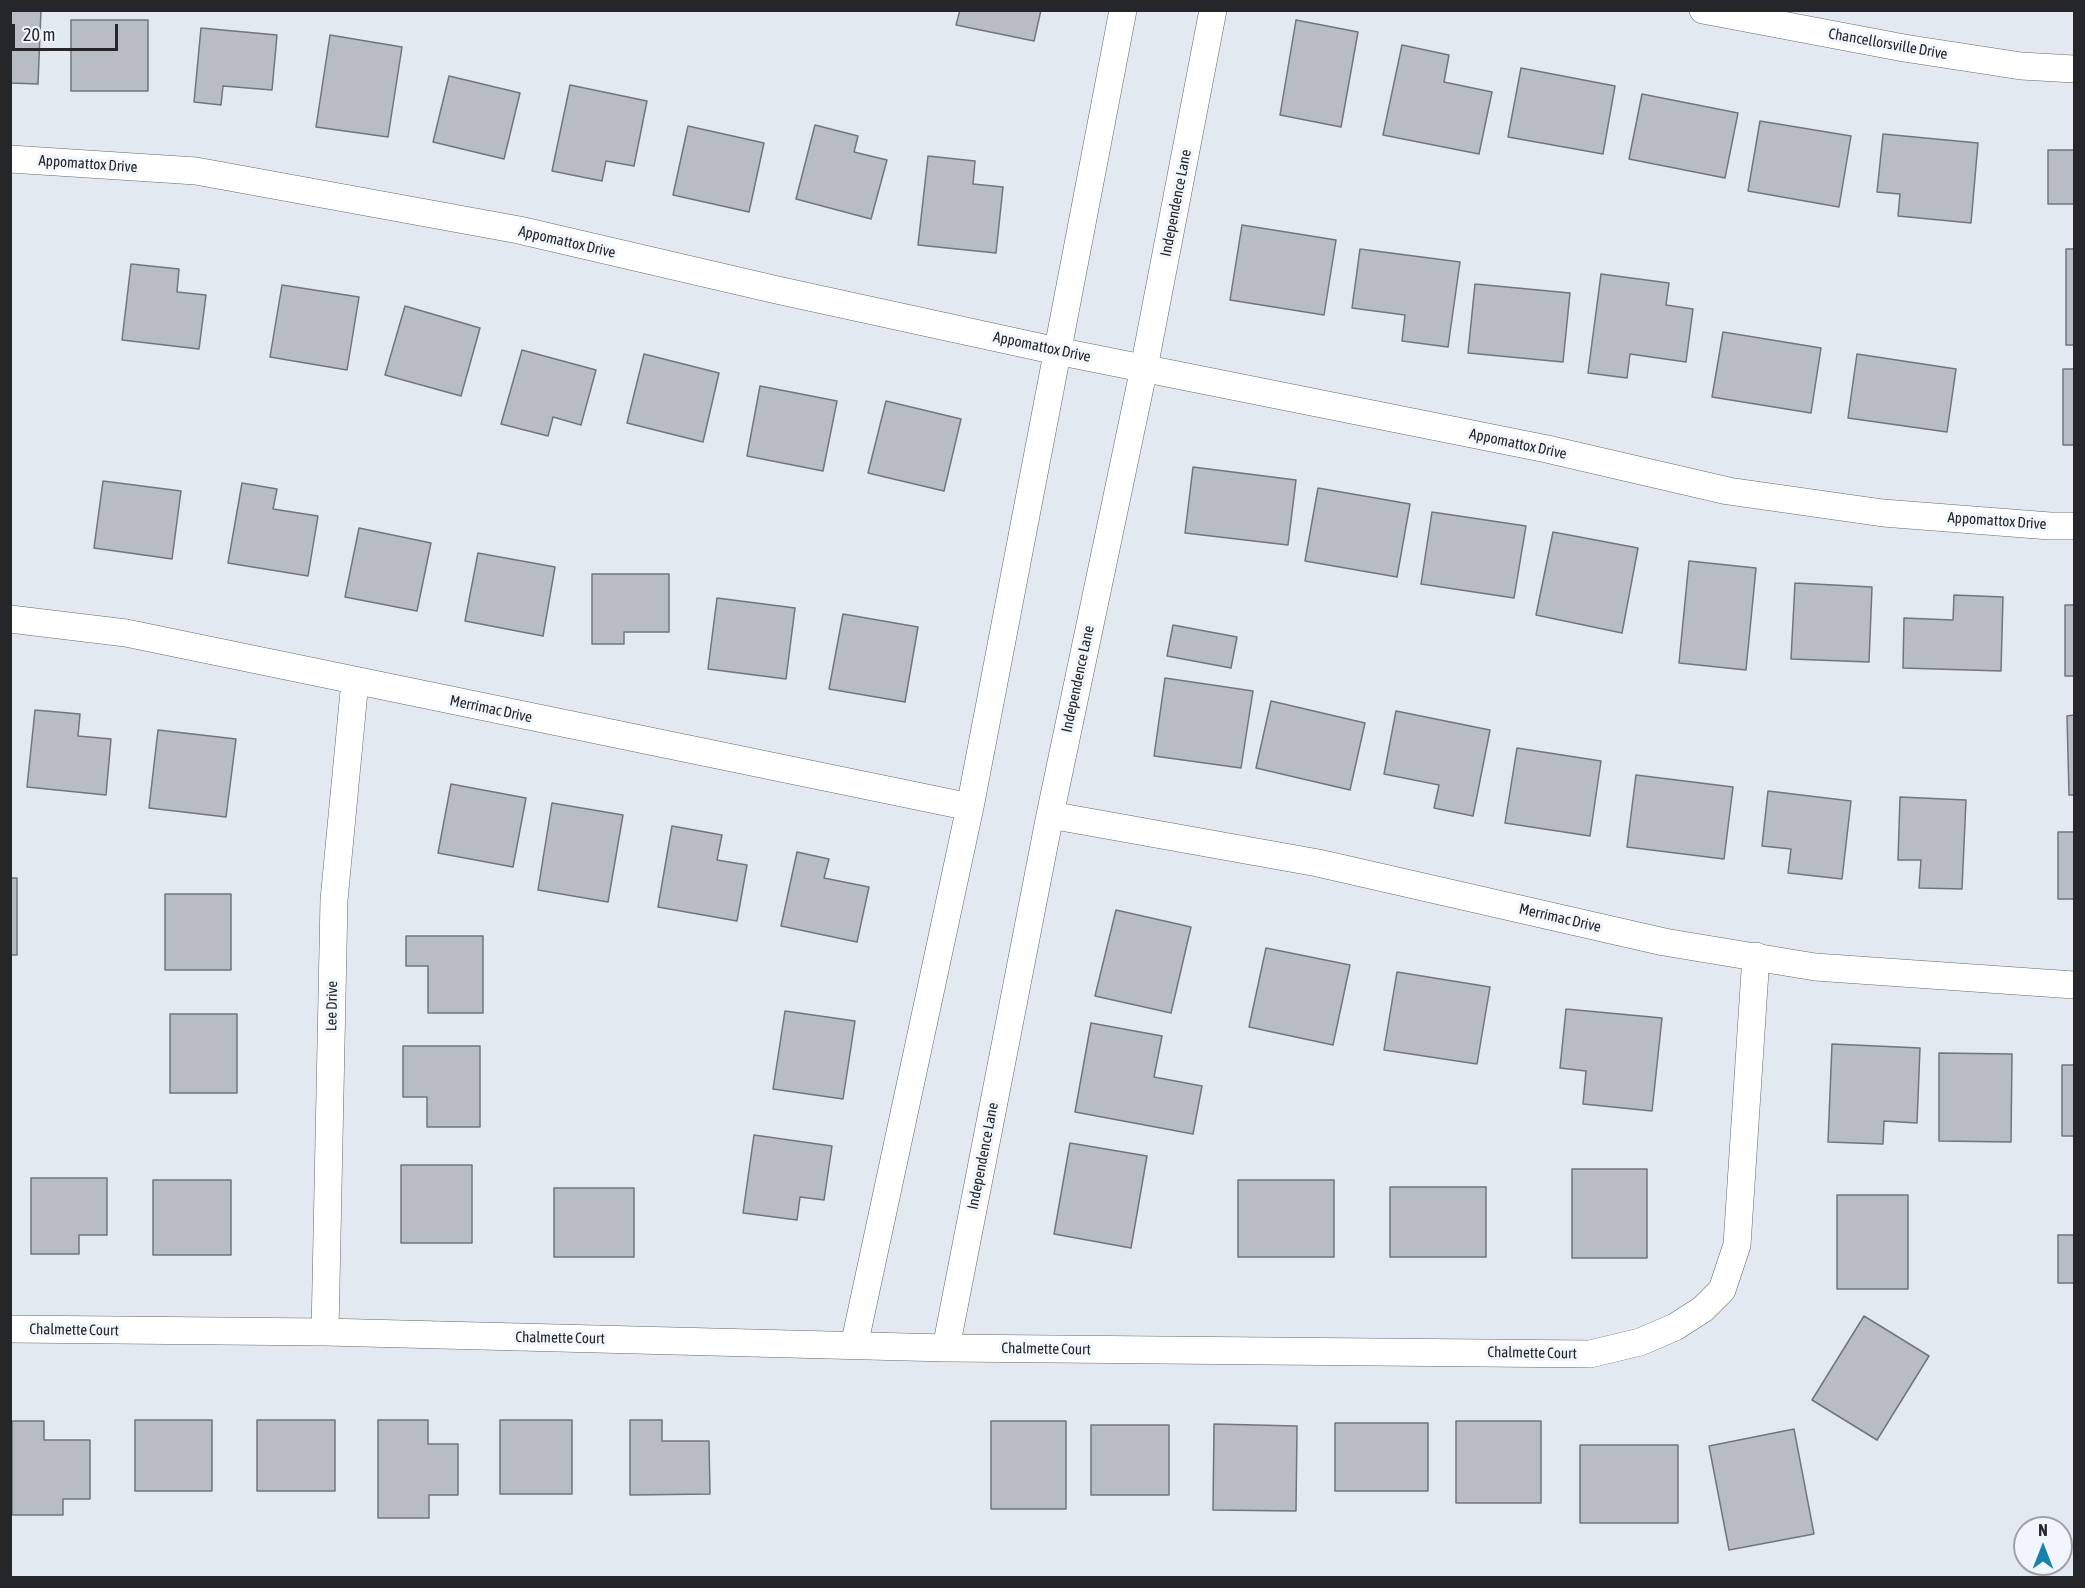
<!DOCTYPE html>
<html>
<head>
<meta charset="utf-8">
<style>
	body { margin:0 }
	#map { position:relative; width:2085px; height:1588px; overflow:hidden; background:#e3e9f0; font-family:"Asap Condensed",sans-serif }
	canvas { display:block }
	.frame { position:absolute; inset:0; border:12px solid #242629; pointer-events:none }
	.north { position:absolute; left:2013px; top:1516px; width:60px; height:60px; box-sizing:border-box; background:#f1f6fd; border:2px solid #9fa3a8; border-radius:50%; rotate:0deg; font-size:16px; font-weight:700; line-height:24px; text-align:center; color:#242629 }
	.north::after { content:''; display:block; margin:auto; width:21px; height:27px; background:#1783ab; clip-path:polygon(50% 0,100% 100%,50% 72%,0 100%) }
	.scale { position:absolute; left:12px; top:24px; width:106px; height:27px; box-sizing:border-box; border:3px solid #242629; border-top:0; padding-left:8px; font-size:18px; line-height:21px; white-space:nowrap; color:#242629; -webkit-text-stroke:4px #f1f6fd; paint-order:stroke }
</style>
</head>
<body>
<div id="map">
<canvas width="2085" height="1588"></canvas>
<div class="frame"></div>
<div class="north">N</div>
<div class="scale">20 m</div>
</div>
<script>
const context = document.querySelector('canvas').getContext('2d');
context.lineJoin = 'round';
function paint(path, color) { context.fillStyle = color; context.fill(path, 'evenodd'); }
const shape = rows => new Path2D(rows.map(r => 'M' + r).join(''));
function stroke(path, color, width, dash) { context.strokeStyle = color; context.lineWidth = width; context.lineCap = dash ? 'butt' : 'round'; context.setLineDash(dash || []); context.stroke(path); }
function write(font, color, halo, rows, align = 'center') {
  context.font = font + ' "Asap Condensed",sans-serif'; context.lineWidth = 6; context.setLineDash([]); context.textBaseline = 'middle'; context.strokeStyle = halo; context.fillStyle = color; for (const [text, x, y, turn = 0] of rows) {
    context.save(); context.translate(x, y); context.rotate((+turn || 0) * Math.PI / 180); context.textAlign = isNaN(turn) ? turn : align; if (halo) context.strokeText(text, 0, 0); context.fillText(text, 0, 0); context.restore();
  }
}
const building = shape([
	[10,10,41,10,38,84,10,83,10,10],
	[960,10,1041,10,1034,41,956,25,960,10],
	[71,20,148,20,148,91,71,91,71,20],
	[1296,20,1358,32,1341,127,1280,115,1296,20],
	[201,28,277,35,272,90,223,86,221,105,194,102,201,28],
	[330,35,402,47,388,137,316,127,330,35],
	[1402,45,1449,55,1444,82,1492,92,1479,154,1383,135,1402,45],
	[1521,68,1615,86,1603,154,1508,137,1521,68],
	[449,76,520,93,504,159,433,142,449,76],
	[570,85,647,101,634,166,606,161,602,181,552,171,570,85],
	[1642,94,1738,113,1725,178,1629,159,1642,94],
	[1760,121,1851,136,1839,207,1748,191,1760,121],
	[815,125,858,136,854,152,887,160,871,219,796,199,815,125],
	[688,126,764,143,749,212,673,195,688,126],
	[1883,134,1978,143,1971,223,1898,216,1900,194,1877,192,1883,134],
	[2048,150,2074,150,2074,204,2048,204,2048,150],
	[928,156,975,161,973,184,1003,187,996,253,918,245,928,156],
	[1242,225,1336,240,1324,315,1230,300,1242,225],
	[1360,249,1460,262,1448,347,1402,341,1405,315,1352,308,1360,249],
	[2066,249,2074,249,2074,345,2066,345,2066,249],
	[131,264,179,269,177,292,206,295,199,349,122,340,131,264],
	[1601,274,1669,283,1666,305,1693,309,1686,362,1630,354,1627,378,1588,373,1601,274],
	[1475,284,1570,293,1563,362,1468,353,1475,284],
	[282,285,359,297,347,370,270,357,282,285],
	[405,306,480,328,461,396,385,375,405,306],
	[1723,332,1821,348,1811,413,1712,397,1723,332],
	[522,350,596,370,581,425,553,417,548,436,501,424,522,350],
	[644,354,719,373,703,442,627,423,644,354],
	[1857,354,1956,369,1947,432,1848,418,1857,354],
	[2063,369,2074,369,2074,445,2063,445,2063,369],
	[760,386,837,401,823,471,747,456,760,386],
	[886,401,961,419,944,491,868,473,886,401],
	[1193,467,1296,480,1288,545,1185,533,1193,467],
	[103,481,181,491,172,559,94,548,103,481],
	[242,483,277,489,273,509,318,516,308,576,228,563,242,483],
	[1318,488,1410,504,1397,577,1305,561,1318,488],
	[1432,512,1526,526,1514,598,1421,584,1432,512],
	[359,528,431,543,417,611,345,597,359,528],
	[1553,532,1638,548,1622,633,1536,615,1553,532],
	[478,553,555,567,543,636,465,621,478,553],
	[1689,561,1756,568,1746,670,1679,663,1689,561],
	[592,574,669,574,669,632,624,632,624,644,592,644,592,574],
	[1795,583,1872,587,1869,662,1791,659,1795,583],
	[1954,595,2003,597,2001,671,1903,668,1904,618,1953,620,1954,595],
	[717,598,795,608,786,679,708,669,717,598],
	[2065,605,2074,605,2074,676,2065,676,2065,605],
	[843,614,918,627,905,702,829,689,843,614],
	[1173,625,1237,637,1231,668,1167,656,1173,625],
	[1165,678,1253,691,1241,768,1154,756,1165,678],
	[1271,701,1365,723,1350,790,1256,768,1271,701],
	[35,710,80,714,78,736,111,739,106,795,27,787,35,710],
	[1396,711,1490,730,1473,816,1434,808,1439,785,1384,774,1396,711],
	[2074,715,2074,795,2069,795,2067,716,2074,715],
	[158,730,236,739,226,817,149,808,158,730],
	[1517,748,1601,761,1590,836,1505,823,1517,748],
	[1636,775,1733,787,1724,859,1627,847,1636,775],
	[451,784,526,798,513,867,438,853,451,784],
	[1768,791,1851,801,1842,879,1788,873,1791,849,1762,846,1768,791],
	[1900,797,1966,800,1962,889,1919,888,1921,860,1898,860,1900,797],
	[552,803,623,815,608,902,538,890,552,803],
	[672,826,722,835,717,860,747,865,737,921,658,907,672,826],
	[2058,832,2074,832,2074,899,2058,899,2058,832],
	[797,852,829,859,824,878,869,887,857,942,781,926,797,852],
	[10,878,17,878,17,955,10,955,10,878],
	[165,894,231,894,231,970,165,970,165,894],
	[1116,910,1191,927,1171,1013,1095,996,1116,910],
	[406,936,483,936,483,1013,428,1013,428,966,406,966,406,936],
	[1266,948,1350,965,1333,1045,1249,1027,1266,948],
	[1397,972,1490,987,1477,1064,1384,1050,1397,972],
	[1566,1009,1662,1018,1652,1111,1583,1104,1586,1071,1560,1068,1566,1009],
	[785,1011,855,1021,843,1099,773,1089,785,1011],
	[170,1014,237,1014,237,1093,170,1093,170,1014],
	[1091,1023,1162,1036,1154,1077,1202,1086,1193,1134,1075,1112,1091,1023],
	[1832,1044,1920,1048,1917,1123,1884,1121,1883,1144,1828,1142,1832,1044],
	[403,1046,480,1046,480,1127,427,1127,427,1097,403,1097,403,1046],
	[1939,1053,2012,1054,2011,1142,1939,1141,1939,1053],
	[2062,1065,2074,1065,2074,1136,2062,1136,2062,1065],
	[754,1135,832,1146,824,1200,800,1197,797,1220,743,1213,754,1135],
	[1070,1143,1147,1156,1131,1248,1054,1234,1070,1143],
	[401,1165,472,1165,472,1243,401,1243,401,1165],
	[1572,1169,1647,1169,1647,1258,1572,1258,1572,1169],
	[31,1178,107,1178,107,1235,79,1235,79,1254,31,1254,31,1178],
	[153,1180,231,1180,231,1255,153,1255,153,1180],
	[1238,1180,1334,1180,1334,1257,1238,1257,1238,1180],
	[1390,1187,1486,1187,1486,1257,1390,1257,1390,1187],
	[554,1188,634,1188,634,1257,554,1257,554,1188],
	[1837,1195,1908,1195,1908,1289,1837,1289,1837,1195],
	[2058,1235,2074,1235,2074,1283,2058,1283,2058,1235],
	[1864,1316,1929,1356,1877,1440,1812,1400,1864,1316],
	[135,1420,212,1420,212,1491,135,1491,135,1420],
	[257,1420,335,1420,335,1491,257,1491,257,1420],
	[378,1420,428,1420,428,1444,458,1444,458,1495,429,1495,429,1518,378,1518,378,1420],
	[500,1420,572,1420,572,1494,500,1494,500,1420],
	[630,1420,662,1420,662,1441,709,1441,710,1494,630,1495,630,1420],
	[12,1421,44,1421,44,1440,90,1440,90,1499,63,1499,63,1515,12,1515,12,1421],
	[991,1421,1066,1421,1066,1509,991,1509,991,1421],
	[1456,1421,1541,1421,1541,1503,1456,1503,1456,1421],
	[1335,1423,1428,1423,1428,1491,1335,1491,1335,1423],
	[1214,1424,1297,1426,1296,1511,1213,1510,1214,1424],
	[1091,1425,1169,1425,1169,1495,1091,1495,1091,1425],
	[1794,1429,1814,1534,1729,1550,1709,1446,1794,1429],
	[1580,1445,1678,1445,1678,1523,1580,1523,1580,1445]
]);
paint(building, '#b8bdc4');
stroke(building, '#71767c', 1.5);
const street = shape([
	[1703,10,1904,48,2021,66,2074,69],
	[10,159,196,171,519,230,777,290,1057,351,1547,449,1728,491,1883,513,2050,526,2074,526],
	[10,619,126,633,970,807],
	[1050,815,1318,863,1664,942,1815,967,2074,985],
	[10,1329,325,1332,946,1348,1590,1354,1640,1342,1675,1327,1703,1309,1722,1290,1737,1245,1756,956],
	[325,1332,334,900,355,681],
	[854,1346,970,807,1123,10],
	[946,1348,1050,815,1144,368,1213,10]
]);
stroke(street, '#64696f', 28);
stroke(street, '#fff', 27);
write('15px', '#242629', '#f1f6fd', [
	["Chancellorsville Drive",1888,44,10],
	["Appomattox Drive",88,164,4],
	["Independence Lane",1176,203,-79],
	["Appomattox Drive",567,242,13],
	["Appomattox Drive",1042,347,12],
	["Appomattox Drive",1518,444,12],
	["Appomattox Drive",1997,521,4],
	["Independence Lane",1078,679,-78],
	["Merrimac Drive",491,709,12],
	["Merrimac Drive",1560,918,13],
	["Lee Drive",332,1006,-89],
	["Independence Lane",983,1156,-79],
	["Chalmette Court",74,1330,1],
	["Chalmette Court",560,1338,1],
	["Chalmette Court",1046,1349,1],
	["Chalmette Court",1532,1353,1]
]);
</script>
</body>
</html>
